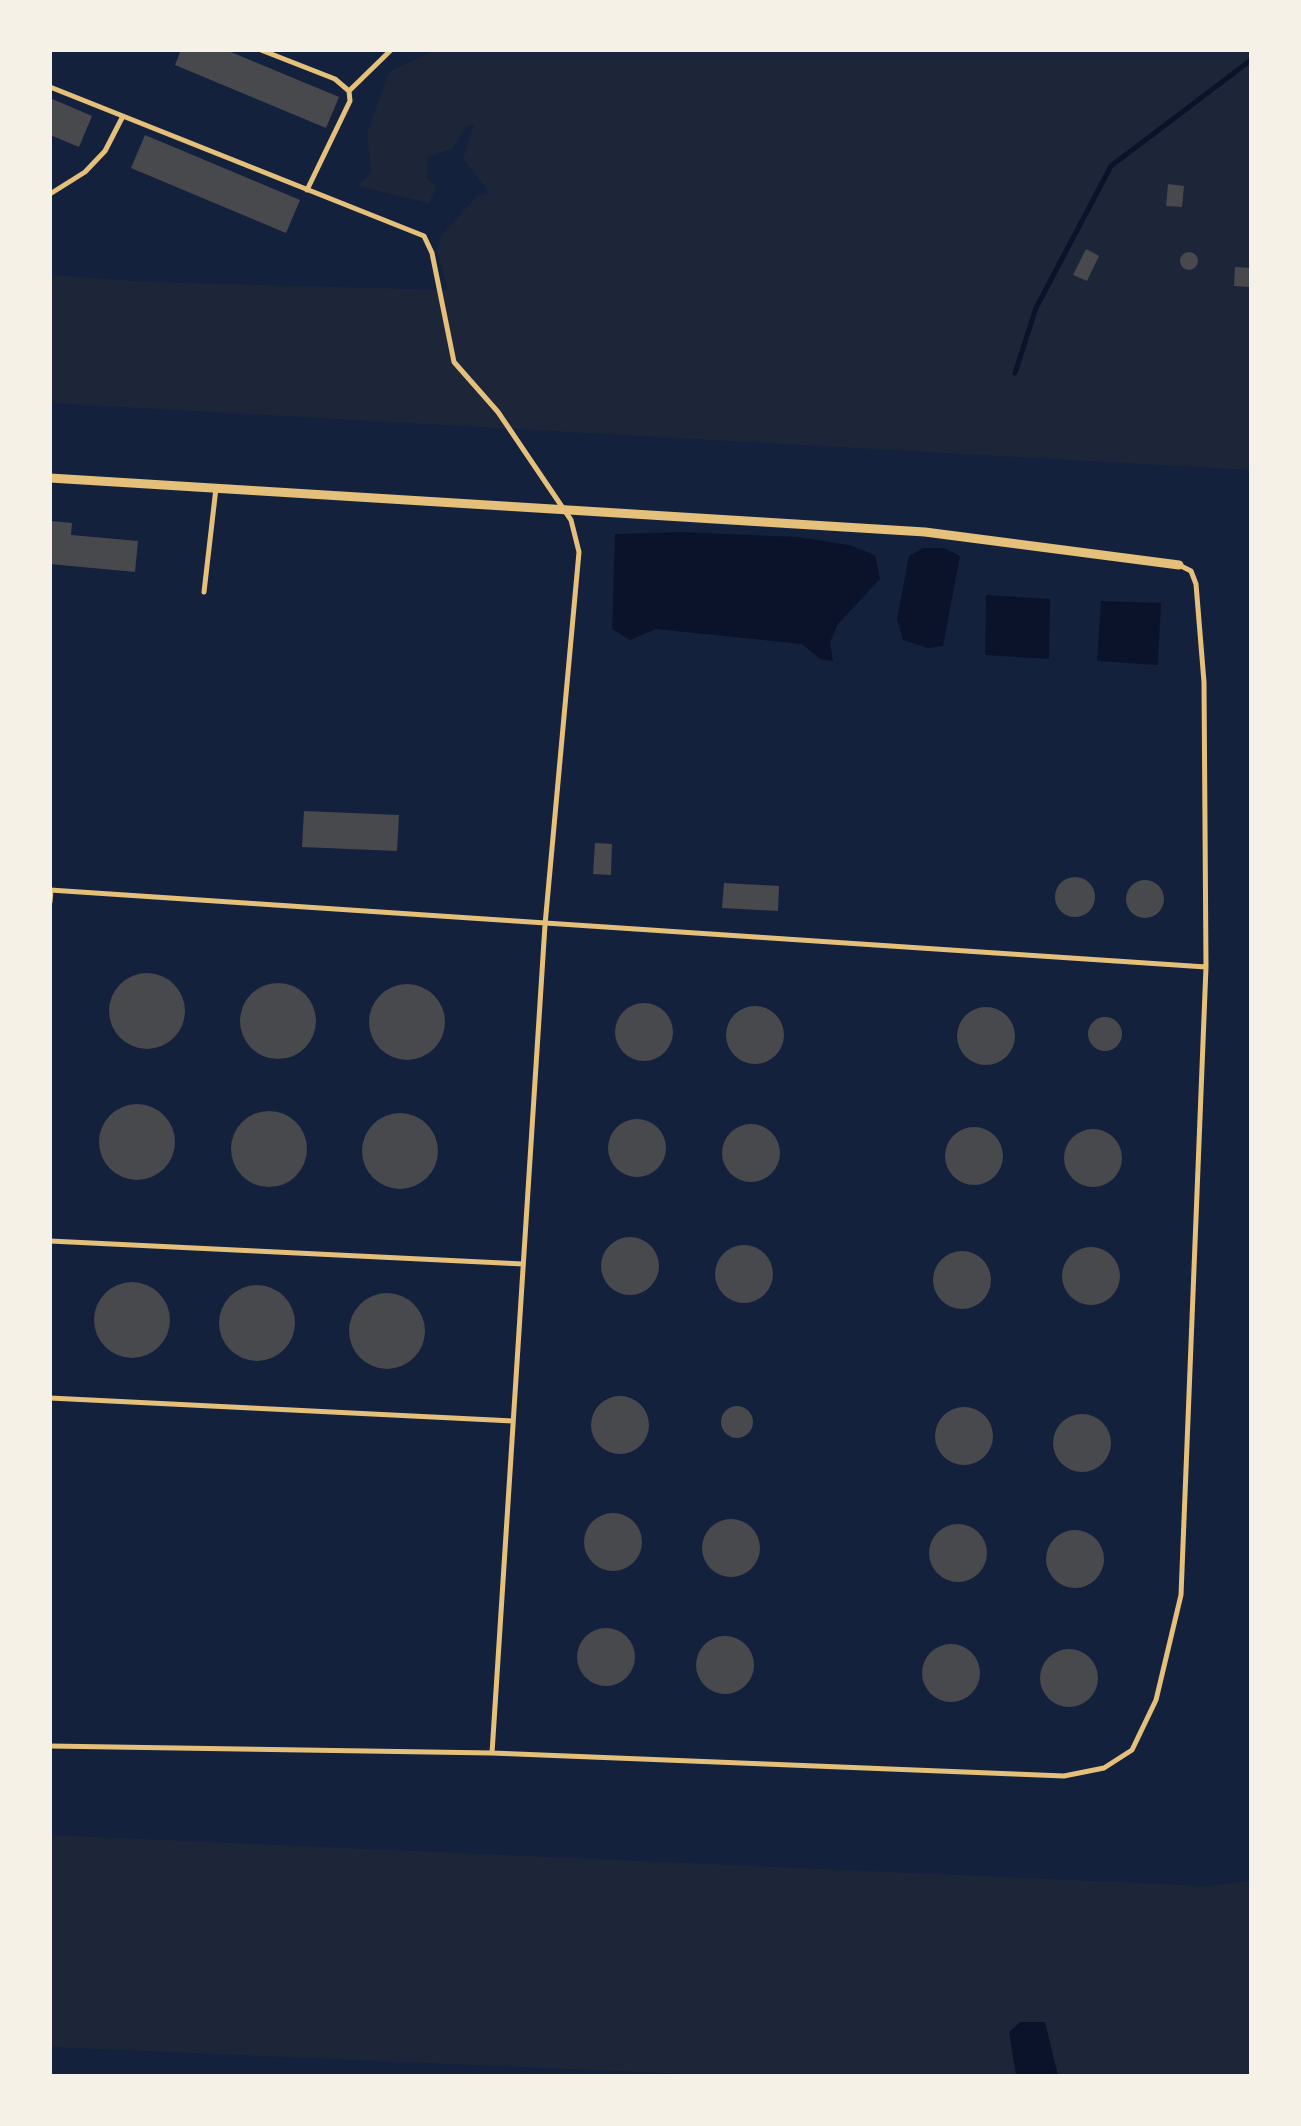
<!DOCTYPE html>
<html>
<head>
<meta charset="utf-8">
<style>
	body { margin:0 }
	#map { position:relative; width:1301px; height:2126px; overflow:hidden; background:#14213d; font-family:"DejaVu Sans",sans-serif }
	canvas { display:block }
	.frame { position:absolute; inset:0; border:52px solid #f6f1e7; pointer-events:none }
</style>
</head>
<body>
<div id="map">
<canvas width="1301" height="2126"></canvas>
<div class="frame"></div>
</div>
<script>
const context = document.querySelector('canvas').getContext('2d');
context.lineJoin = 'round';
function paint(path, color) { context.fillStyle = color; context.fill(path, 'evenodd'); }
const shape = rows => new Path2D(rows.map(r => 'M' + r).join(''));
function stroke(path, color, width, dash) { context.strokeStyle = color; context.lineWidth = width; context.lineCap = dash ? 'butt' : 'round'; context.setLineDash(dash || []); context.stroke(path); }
paint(shape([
	[435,50,1251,50,1251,470,50,403,50,275,150,282,448,290,437,250,441,236,477,196,490,193,463,159,474,124,466,126,453,148,427,157,427,179,437,186,429,203,358,186,371,172,367,134,389,72],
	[50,1835,1207,1886,1251,1881,1251,2076,1058,2076,1045,2022,1017,2076,733,2076,50,2047]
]), '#1d2539');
paint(shape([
	[682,532,797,537,849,545,875,555,880,579,838,624,830,642,833,661,820,659,802,644,656,629,630,640,612,629,615,534],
	[923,548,944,548,960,556,943,646,928,648,903,640,897,619,909,556],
	[986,595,1050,599,1049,659,985,655],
	[1101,601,1161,603,1158,665,1097,661],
	[1020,2022,1045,2022,1058,2076,1016,2075,1009,2032]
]), '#0b132b');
stroke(shape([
	[1015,373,1036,308,1111,166,1251,60]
]), '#0b132b', 5);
paint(shape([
	[181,50,226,50,339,97,326,128,175,65],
	[50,98,92,116,79,147,50,135],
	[145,135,300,200,286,233,131,168],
	[1168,184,1184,186,1182,207,1166,206],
	[1086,249,1099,256,1087,281,1073,275],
	'1180 261a9 9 0 1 1 18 0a9 9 0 1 1-18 0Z',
	[1235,267,1250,268,1249,287,1234,286],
	[51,521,72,523,71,535,138,541,135,572,50,564],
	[304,811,399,815,397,851,302,847],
	[595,843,612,844,611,875,593,874],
	'1055 897a20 20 0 1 1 40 0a20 20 0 1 1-40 0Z',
	'1126 899a19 19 0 1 1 38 0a19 19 0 1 1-38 0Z',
	[724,883,779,886,778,911,722,908],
	'109 1011a38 38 0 1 1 76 0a38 38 0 1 1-76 0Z',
	'240 1021a38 38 0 1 1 76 0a38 38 0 1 1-76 0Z',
	'369 1022a38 38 0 1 1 76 0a38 38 0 1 1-76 0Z',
	'615 1032a29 29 0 1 1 58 0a29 29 0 1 1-58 0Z',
	'726 1035a29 29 0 1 1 58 0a29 29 0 1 1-58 0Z',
	'957 1036a29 29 0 1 1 58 0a29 29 0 1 1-58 0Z',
	'1088 1034a17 17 0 1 1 34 0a17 17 0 1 1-34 0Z',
	'99 1142a38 38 0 1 1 76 0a38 38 0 1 1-76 0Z',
	'231 1149a38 38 0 1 1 76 0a38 38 0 1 1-76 0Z',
	'362 1151a38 38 0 1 1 76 0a38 38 0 1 1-76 0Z',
	'608 1148a29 29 0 1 1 58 0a29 29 0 1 1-58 0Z',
	'722 1153a29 29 0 1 1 58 0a29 29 0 1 1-58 0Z',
	'945 1156a29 29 0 1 1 58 0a29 29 0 1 1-58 0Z',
	'1064 1158a29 29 0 1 1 58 0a29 29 0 1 1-58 0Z',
	'601 1266a29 29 0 1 1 58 0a29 29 0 1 1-58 0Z',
	'715 1274a29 29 0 1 1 58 0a29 29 0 1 1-58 0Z',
	'1062 1276a29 29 0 1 1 58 0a29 29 0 1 1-58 0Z',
	'933 1280a29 29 0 1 1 58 0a29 29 0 1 1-58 0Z',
	'94 1320a38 38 0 1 1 76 0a38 38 0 1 1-76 0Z',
	'219 1323a38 38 0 1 1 76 0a38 38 0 1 1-76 0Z',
	'349 1331a38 38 0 1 1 76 0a38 38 0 1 1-76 0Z',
	'591 1425a29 29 0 1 1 58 0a29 29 0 1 1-58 0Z',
	'721 1422a16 16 0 1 1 32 0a16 16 0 1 1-32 0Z',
	'935 1436a29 29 0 1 1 58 0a29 29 0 1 1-58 0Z',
	'1053 1443a29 29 0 1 1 58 0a29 29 0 1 1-58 0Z',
	'584 1542a29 29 0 1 1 58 0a29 29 0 1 1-58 0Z',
	'702 1548a29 29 0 1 1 58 0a29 29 0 1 1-58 0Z',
	'929 1553a29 29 0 1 1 58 0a29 29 0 1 1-58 0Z',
	'1046 1559a29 29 0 1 1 58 0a29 29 0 1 1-58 0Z',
	'577 1657a29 29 0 1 1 58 0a29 29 0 1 1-58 0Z',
	'696 1665a29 29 0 1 1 58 0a29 29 0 1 1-58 0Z',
	'922 1673a29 29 0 1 1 58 0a29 29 0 1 1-58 0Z',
	'1040 1678a29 29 0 1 1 58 0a29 29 0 1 1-58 0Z'
]), '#48494c');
stroke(shape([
	[261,50,335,79,349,91,350,101,307,190],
	[50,87,424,236,432,253,454,362,498,412,571,520,579,552,545,925,492,1753],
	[349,91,391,50],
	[50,194,85,172,105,151,123,116],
	[1179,565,1191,571,1196,584,1204,682,1206,967],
	[204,592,216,488],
	[50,890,1206,967,1181,1595,1156,1700,1132,1750,1104,1768,1064,1776,492,1753,50,1746],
	[50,902,51,890],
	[50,1241,523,1264],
	[50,1398,513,1421]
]), '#e5c07b', 5);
stroke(shape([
	[50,478,925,532,1179,565]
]), '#e5c07b', 9);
</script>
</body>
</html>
